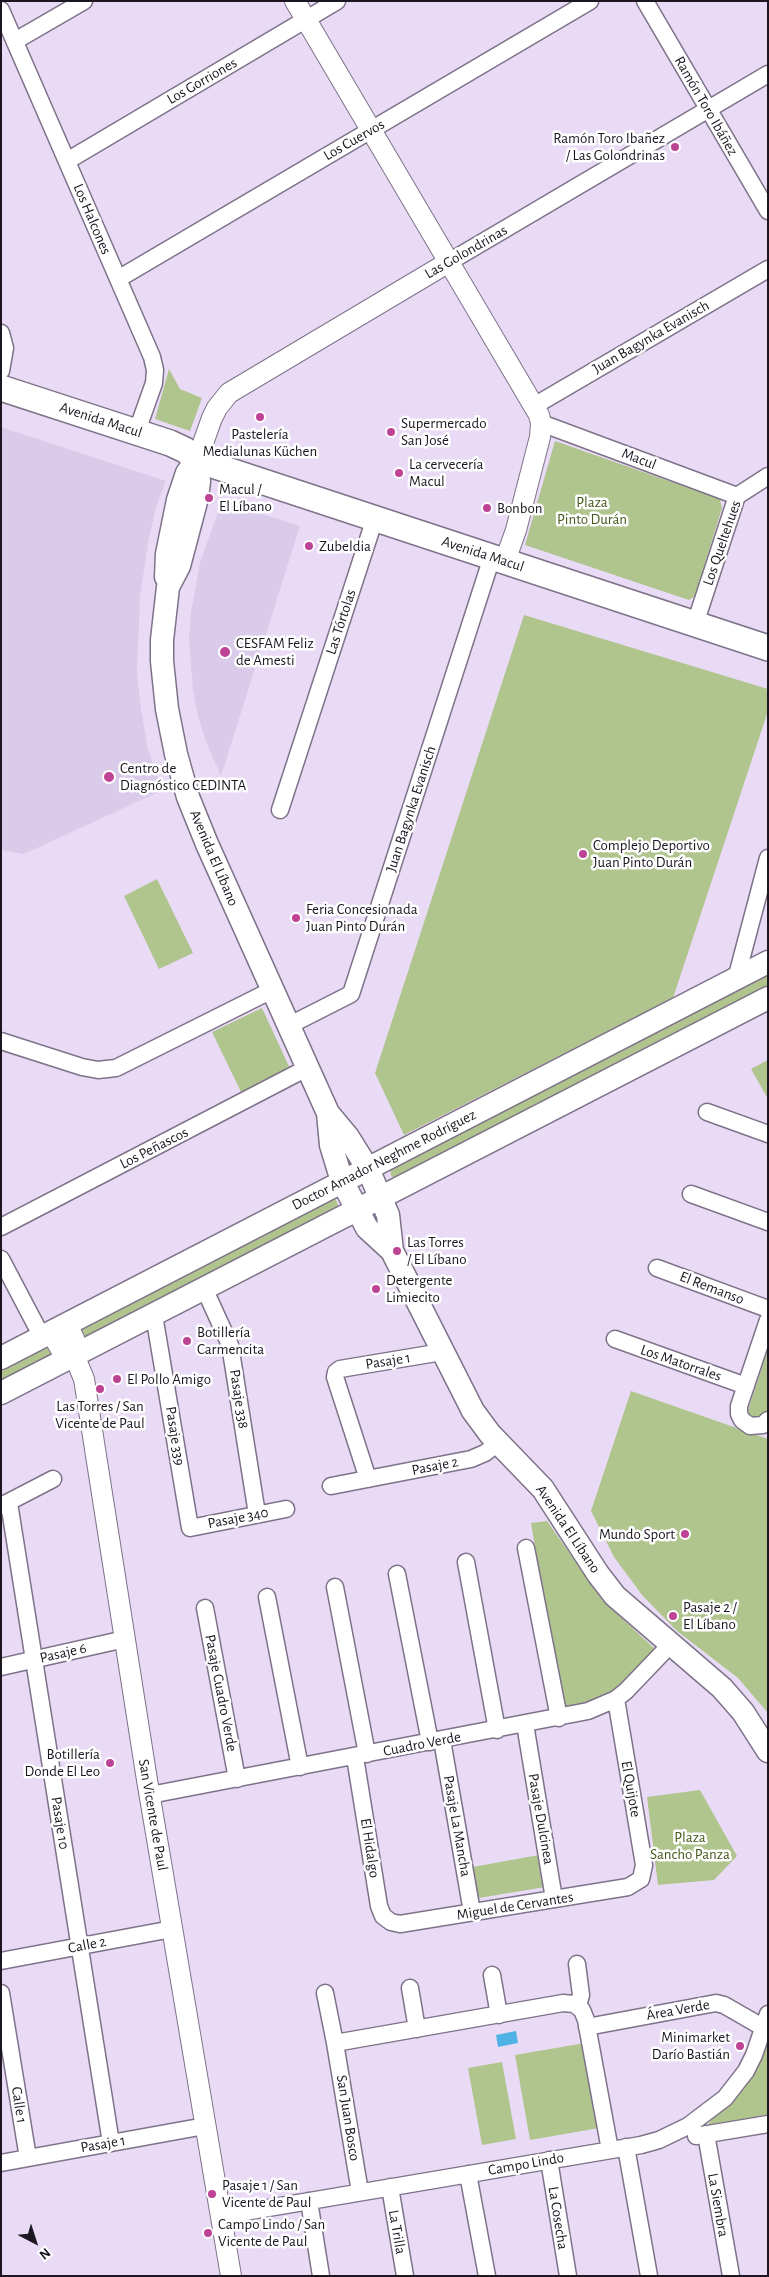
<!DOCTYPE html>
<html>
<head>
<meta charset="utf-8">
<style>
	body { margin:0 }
	#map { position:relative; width:769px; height:2277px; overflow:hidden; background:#e9dbf5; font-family:"Alegreya Sans",sans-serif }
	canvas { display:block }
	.frame { position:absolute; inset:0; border:2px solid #1b161f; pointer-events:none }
	.north { position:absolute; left:10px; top:2217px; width:50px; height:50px; -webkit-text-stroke:4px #fff; paint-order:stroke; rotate:140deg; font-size:14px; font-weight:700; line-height:20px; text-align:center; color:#1b161f }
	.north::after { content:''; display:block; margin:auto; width:18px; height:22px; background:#1b161f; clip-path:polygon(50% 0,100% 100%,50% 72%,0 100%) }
</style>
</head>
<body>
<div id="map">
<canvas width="769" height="2277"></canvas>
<div class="frame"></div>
<div class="north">N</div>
</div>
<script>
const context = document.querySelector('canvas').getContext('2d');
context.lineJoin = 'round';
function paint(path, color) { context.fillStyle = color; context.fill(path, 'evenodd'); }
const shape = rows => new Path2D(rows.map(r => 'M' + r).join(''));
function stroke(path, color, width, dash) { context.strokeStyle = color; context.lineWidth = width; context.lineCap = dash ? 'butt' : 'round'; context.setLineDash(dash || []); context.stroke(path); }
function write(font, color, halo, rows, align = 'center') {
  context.font = font + ' "Alegreya Sans",sans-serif'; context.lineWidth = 5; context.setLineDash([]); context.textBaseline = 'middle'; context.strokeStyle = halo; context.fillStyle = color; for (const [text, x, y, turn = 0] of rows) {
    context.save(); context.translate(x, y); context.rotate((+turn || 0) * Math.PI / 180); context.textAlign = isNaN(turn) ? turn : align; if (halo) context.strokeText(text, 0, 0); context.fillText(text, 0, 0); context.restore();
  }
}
paint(shape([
	[1,427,166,481,156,507,149,537,140,596,137,672,141,709,148,750,163,790,24,854,1,850],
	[222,501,300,526,221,776,206,742,198,716,193,691,189,638,191,612,200,562]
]), '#dbcbea');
paint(shape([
	[169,369,180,389,202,398,190,431,155,419],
	[555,441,720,499,722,508,695,596,689,600,525,545],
	[524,615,768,689,768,711,673,998,404,1135,375,1073],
	[157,879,193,953,159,969,124,896],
	[768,970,768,990,397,1179,391,1176,390,1167],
	[262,1008,292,1073,243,1096,212,1032],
	[768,1060,768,1099,751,1069],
	[335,1198,339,1207,85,1341,78,1326],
	[46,1342,54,1355,1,1385,1,1364],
	[768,1349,768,1413,767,1416,750,1419,748,1410],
	[631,1391,768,1439,768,1713,738,1678,677,1631,642,1595,614,1557,591,1511],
	[547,1521,603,1601,654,1648,653,1658,616,1692,587,1703,562,1707,531,1523],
	[700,1790,737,1856,714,1880,658,1885,647,1797],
	[539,1855,545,1887,473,1899,467,1868],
	[768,2032,768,2121,711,2131,708,2124,746,2082],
	[585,2043,599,2128,530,2140,515,2055],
	[502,2062,516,2139,482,2145,468,2068]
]), '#b0c58d');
paint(shape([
	[516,2031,518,2043,498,2047,496,2035]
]), '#4eb2e4');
const minor = shape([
	[645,1,768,211],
	[1,10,152,357,155,370,154,383,137,431],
	[15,41,84,1],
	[67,161,337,1],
	[449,262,768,74],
	[118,279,590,1],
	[1,333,5,348,1,371],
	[534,406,768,269],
	[541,423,737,496],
	[695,624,737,496,768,476],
	[280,810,375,518],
	[736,979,768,858],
	[288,1026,351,994,492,557],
	[1,1041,82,1067,98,1070,116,1068,272,990],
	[707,1112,768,1134],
	[691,1194,768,1222],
	[1,1227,307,1068],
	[1,1259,42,1337],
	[657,1268,768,1309],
	[204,1288,230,1345,257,1514],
	[154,1315,190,1528,286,1509],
	[768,1320,739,1406,739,1414,742,1420,750,1426,763,1425,768,1420],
	[615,1339,746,1386],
	[368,1479,335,1377,336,1372,340,1369,442,1352],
	[331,1486,471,1459,485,1453,498,1443],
	[9,1503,111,2143],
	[1,1506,53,1479],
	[526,1548,559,1718],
	[466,1562,497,1730],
	[397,1574,430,1742],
	[335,1587,367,1754],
	[267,1597,300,1767],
	[205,1608,237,1779],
	[1,1667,125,1639],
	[525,1724,554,1899],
	[442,1740,472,1912],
	[355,1757,379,1906,383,1916,391,1922,400,1924,628,1887,641,1879,644,1865,616,1699],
	[150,1795,588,1711,616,1699,626,1691,671,1644],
	[1,1961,172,1929],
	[577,1964,581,1995,578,2006],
	[492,1975,499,2015],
	[410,1988,417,2029],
	[1,1993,28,2158],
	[325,1993,335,2043,360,2192],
	[587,2027,716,2003,724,2005,764,2028],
	[335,2043,563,2003,574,2004,582,2010,586,2020,610,2150],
	[706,2134,731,2276],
	[696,2136,768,2124],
	[626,2147,649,2276],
	[549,2160,568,2276],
	[1,2163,205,2126],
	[468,2174,487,2276],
	[390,2187,405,2276],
	[309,2201,321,2276],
	[221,2216,641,2145,659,2140,688,2126,725,2098,746,2071,754,2055,768,2014]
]);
const tertiary = shape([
	[295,1,539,415,541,423,540,437,516,530,505,561],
	[197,460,212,418,217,408,229,393,449,262],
	[67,1324,75,1341,74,1355,84,1379,147,1780,231,2276],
	[51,1332,60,1348,74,1355]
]);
const secondary = shape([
	[197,460,199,481,197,498,179,566,168,587,162,640,162,661,167,709,176,754,188,797,207,844,328,1113,348,1137,368,1169,388,1215,392,1251,473,1411,490,1434,543,1489,598,1574,615,1596,722,1688,743,1712,768,1751],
	[166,577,167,554,178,500,187,473,197,460],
	[328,1113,331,1145,342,1181,367,1228,392,1251],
	[1,1358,768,962],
	[1,1393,768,998]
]);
const primary = shape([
	[1,388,170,443,185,450,197,460,768,648]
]);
stroke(minor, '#7e7289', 19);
stroke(tertiary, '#7e7289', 22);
stroke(secondary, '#7e7289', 25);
stroke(primary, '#7e7289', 28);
stroke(minor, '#fff', 16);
stroke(tertiary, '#fff', 20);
stroke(secondary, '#fff', 22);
stroke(primary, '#fff', 25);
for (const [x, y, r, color] of [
	[675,147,5,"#be4394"],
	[260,417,5,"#be4394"],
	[391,432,5,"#be4394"],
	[399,473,5,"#be4394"],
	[209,498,5,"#be4394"],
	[487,508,5,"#be4394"],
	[309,546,5,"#be4394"],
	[225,652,6,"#be4394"],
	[109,777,6,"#be4394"],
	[583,854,5,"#be4394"],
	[296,918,5,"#be4394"],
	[397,1251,5,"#be4394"],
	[376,1289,5,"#be4394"],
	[187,1341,5,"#be4394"],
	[117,1379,5,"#be4394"],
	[100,1389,5,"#be4394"],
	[685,1534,5,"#be4394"],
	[673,1616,5,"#be4394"],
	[110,1763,5,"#be4394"],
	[740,2046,5,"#be4394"],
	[212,2194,5,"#be4394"],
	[208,2233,5,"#be4394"]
]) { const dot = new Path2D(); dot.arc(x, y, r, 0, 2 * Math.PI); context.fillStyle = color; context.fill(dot); stroke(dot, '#fff', 2); }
write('15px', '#1b161f', '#fff', [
	["Los Gorriones",202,81,-30],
	["Ramón Toro Ibáñez",706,106,60],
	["Los Cuervos",354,140,-30],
	["Los Halcones",92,219,67],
	["Las Golondrinas",466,252,-30],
	["Juan Bagynka Evanisch",651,337,-30],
	["Avenida Macul",101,420,18],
	["Macul",639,459,21],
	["Los Queltehues",722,543,-71],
	["Avenida Macul",483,554,18],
	["Las Tórtolas",341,622,-72],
	["Juan Bagynka Evanisch",411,809,-72],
	["Avenida El Líbano",214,858,67],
	["Los Peñascos",154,1148,-27],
	["Doctor Amador Neghme Rodríguez",384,1160,-27],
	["El Remanso",712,1288,21],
	["Pasaje 1",388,1361,-9],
	["Los Matorrales",681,1363,19],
	["Pasaje 338",239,1399,81],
	["Pasaje 339",175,1436,81],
	["Pasaje 2",435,1466,-11],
	["Pasaje 340",238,1518,-11],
	["Avenida El Líbano",568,1529,56],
	["Pasaje 6",63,1653,-13],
	["Pasaje Cuadro Verde",221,1693,79],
	["Cuadro Verde",422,1744,-11],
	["El Quijote",631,1789,80],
	["San Vicente de Paul",153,1815,80],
	["Pasaje Dulcinea",541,1819,80],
	["Pasaje 10",60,1823,81],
	["Pasaje La Mancha",457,1826,80],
	["El Hidalgo",370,1848,81],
	["Miguel de Cervantes",515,1906,-9],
	["Calle 2",87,1945,-11],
	["Área Verde",678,2010,-10],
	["Calle 1",19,2105,81],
	["San Juan Bosco",348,2118,81],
	["Pasaje 1",103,2144,-10],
	["Campo Lindo",526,2164,-10],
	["La Siembra",718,2205,80],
	["La Cosecha",558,2218,81],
	["La Trilla",397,2232,80]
]);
write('15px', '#1b161f', '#fff', [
	["Ramón Toro Ibañez",665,138,"right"],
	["/ Las Golondrinas",665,155,"right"],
	["Supermercado",401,423],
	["San José",401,440],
	["Pastelería",260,434,"center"],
	["Medialunas Küchen",260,451,"center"],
	["La cervecería",409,464],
	["Macul",409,481],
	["Macul /",219,489],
	["El Líbano",219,506],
	["Bonbon",497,508],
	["Zubeldia",319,546],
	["CESFAM Feliz",236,643],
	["de Amesti",236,660],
	["Centro de",120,768],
	["Diagnóstico CEDINTA",120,785],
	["Complejo Deportivo",593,845],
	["Juan Pinto Durán",593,862],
	["Feria Concesionada",306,909],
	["Juan Pinto Durán",306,926],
	["Las Torres",407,1242],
	["/ El Líbano",407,1259],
	["Detergente",386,1280],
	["Limiecito",386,1297],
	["Botillería",197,1332],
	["Carmencita",197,1349],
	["El Pollo Amigo",127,1379],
	["Las Torres / San",100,1406,"center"],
	["Vicente de Paul",100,1423,"center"],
	["Mundo Sport",675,1534,"right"],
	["Pasaje 2 /",683,1607],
	["El Líbano",683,1624],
	["Botillería",100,1754,"right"],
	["Donde El Leo",100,1771,"right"],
	["Minimarket",730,2037,"right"],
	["Darío Bastián",730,2054,"right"],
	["Pasaje 1 / San",222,2185],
	["Vicente de Paul",222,2202],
	["Campo Lindo / San",218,2224],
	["Vicente de Paul",218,2241]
], 'left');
write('15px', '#45591c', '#fff', [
	["Plaza",592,502],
	["Pinto Durán",592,519],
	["Plaza",690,1837],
	["Sancho Panza",690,1854]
]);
</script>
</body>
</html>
